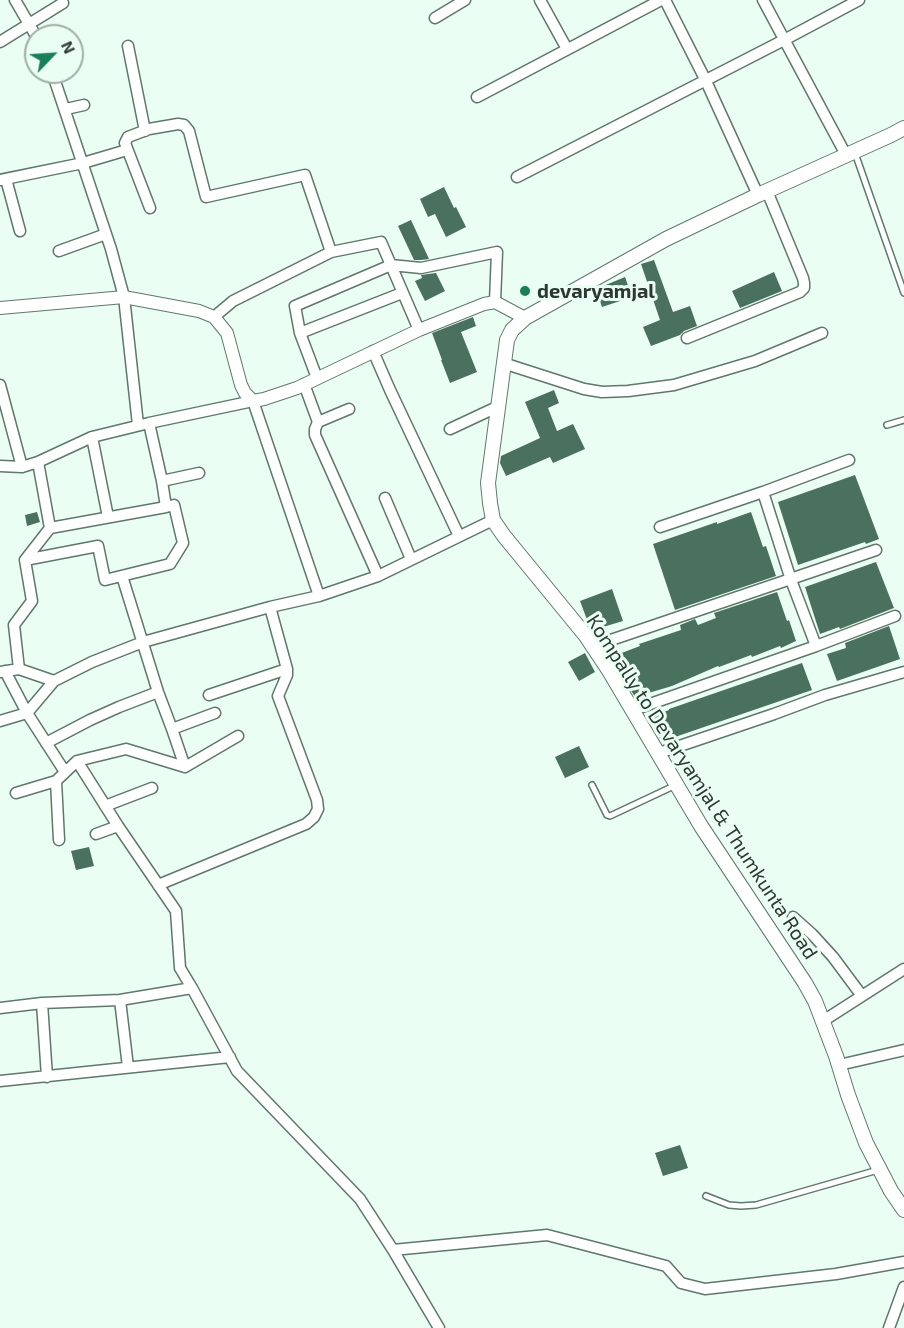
<!DOCTYPE html>
<html>
<head>
<meta charset="utf-8">
<style>
	body { margin:0 }
	#map { position:relative; width:904px; height:1328px; overflow:hidden; background:#eafef3; font-family:"Exo 2",sans-serif }
	canvas { display:block }
	.north { position:absolute; left:24px; top:24px; width:60px; height:60px; box-sizing:border-box; background:#eafef3; border:2px solid #9fafa6; border-radius:50%; rotate:65deg; font-size:16px; font-weight:700; line-height:24px; text-align:center; color:#2e3833 }
	.north::after { content:''; display:block; margin:auto; width:21px; height:27px; background:#197f59; clip-path:polygon(50% 0,100% 100%,50% 72%,0 100%) }
</style>
</head>
<body>
<div id="map">
<canvas width="904" height="1328"></canvas>
<div class="north">N</div>
</div>
<script>
const context = document.querySelector('canvas').getContext('2d');
context.lineJoin = 'round';
function paint(path, color) { context.fillStyle = color; context.fill(path, 'evenodd'); }
const shape = rows => new Path2D(rows.map(r => 'M' + r).join(''));
function stroke(path, color, width, dash) { context.strokeStyle = color; context.lineWidth = width; context.lineCap = dash ? 'butt' : 'round'; context.setLineDash(dash || []); context.stroke(path); }
function write(font, color, halo, rows, align = 'center') {
  context.font = font + ' "Exo 2",sans-serif'; context.lineWidth = 6; context.setLineDash([]); context.textBaseline = 'middle'; context.strokeStyle = halo; context.fillStyle = color; for (const [text, x, y, turn = 0] of rows) {
    context.save(); context.translate(x, y); context.rotate((+turn || 0) * Math.PI / 180); context.textAlign = isNaN(turn) ? turn : align; if (halo) context.strokeText(text, 0, 0); context.fillText(text, 0, 0); context.restore();
  }
}
paint(shape([
	[444,187,454,208,456,207,466,227,446,237,435,214,428,217,420,199],
	[411,220,429,259,421,260,414,260,398,226],
	[654,260,673,312,690,306,697,326,684,331,680,335,651,346,643,327,660,320,641,264],
	[774,272,782,291,740,308,732,291],
	[436,273,445,291,425,301,415,281,422,278,421,275],
	[625,277,632,297,602,307,596,289],
	[473,317,476,326,461,332,477,372,450,383,441,360,442,360,432,333],
	[554,390,559,403,548,408,557,431,573,424,585,449,553,463,550,457,506,476,500,463,501,456,540,438,525,402],
	[855,475,879,539,866,544,865,542,798,565,778,502],
	[37,512,40,522,27,526,25,515],
	[751,512,763,547,766,546,776,576,675,610,653,544,717,522,717,524],
	[876,562,894,608,840,629,839,627,820,634,805,587],
	[612,589,623,621,593,630,589,625,580,601],
	[777,592,787,621,789,620,796,641,781,648,780,646,752,657,751,655,719,667,718,666,672,686,635,697,611,658,611,657,640,646,639,644,681,630,680,625,695,619,698,625,716,618,714,613],
	[889,626,900,659,837,681,827,654,846,648,845,643],
	[585,653,595,672,579,681,568,662],
	[802,663,812,690,675,737,676,738,662,743,660,739,652,716,669,710,669,709],
	[579,746,589,767,565,778,555,757],
	[89,847,94,866,76,870,71,851],
	[680,1145,688,1168,663,1176,655,1153]
]), '#4a715e');
const service = shape([
	[855,153,904,293],
	[887,425,904,420],
	[592,785,607,815,610,816,676,785],
	[706,1196,729,1205,741,1206,756,1205,878,1170]
]);
const minor = shape([
	[15,0,36,36],
	[540,0,567,49],
	[665,0,705,79,758,195],
	[763,0,846,155],
	[435,18,465,0],
	[0,42,63,3],
	[128,46,145,131],
	[52,72,111,249,124,297,138,425],
	[477,97,661,0],
	[66,109,84,105],
	[517,177,784,40,859,0],
	[6,179,20,231],
	[0,180,83,163,127,150],
	[150,208,125,143,128,137,149,129,178,124,184,125,189,131,206,197,305,175,331,252],
	[59,251,106,234],
	[214,317,233,301,331,252,381,242,419,330],
	[300,333,402,293],
	[687,338,800,292,804,288,804,283,803,278,767,191],
	[373,351,390,390,459,536],
	[503,363,584,389,602,392,628,391,674,385,755,361,822,333],
	[317,378,300,333,295,306,391,265,421,268,497,252,495,302],
	[304,384,318,422,315,429,315,435,378,576],
	[0,385,22,467],
	[318,422,349,409],
	[450,429,497,407],
	[92,437,108,517],
	[0,466,22,467,38,462,92,437,149,423,253,401,319,596],
	[162,481,199,473],
	[385,498,411,559],
	[660,527,763,492],
	[50,528,166,507,162,481,149,423],
	[25,560,98,546,105,580,170,564,183,543,174,505,166,507],
	[122,576,158,692,172,729,185,767],
	[608,641,876,550],
	[816,646,895,616],
	[19,669,14,625,32,601,25,560,50,528,38,462],
	[5,671,27,713,65,772],
	[0,672,19,669,54,681,92,662,143,642,270,607,319,596,378,576,493,520],
	[209,695,287,669],
	[633,710,816,646,791,580,763,492,849,460],
	[0,721,27,713,54,681],
	[172,729,215,713],
	[46,743,90,720,119,707,158,692],
	[659,753,774,714,825,695,904,672],
	[77,761,118,826,176,911,180,968,192,988,237,1071,360,1199,393,1250,439,1328],
	[56,781,59,840],
	[16,793,56,781,77,761,126,749,185,767,238,736],
	[105,806,152,788],
	[96,834,118,826],
	[158,885,306,824,314,817,318,809,317,800,278,696,287,675,287,669,270,607],
	[793,917,812,934,833,957,862,996],
	[120,1000,128,1067],
	[42,1003,47,1077],
	[0,1008,42,1003,120,1000,192,988],
	[823,1021,904,969],
	[839,1065,904,1050],
	[0,1081,230,1057],
	[393,1250,547,1235,666,1266,681,1283,705,1289,836,1274,904,1262],
	[889,1328,904,1287]
]);
const tertiary = shape([
	[0,308,124,297,199,311,214,317,227,333,241,385,245,393,253,401,264,399,297,388,419,330,484,304,495,302,525,318]
]);
const secondary = shape([
	[904,128,891,135,758,195,666,239,525,318,512,330,507,340,488,483,490,503,493,520,504,536,586,636,608,669,701,826,805,983,815,1001,836,1056,848,1095,866,1143,891,1191,904,1210]
]);
stroke(service, '#60776b', 8);
stroke(minor, '#60776b', 13);
stroke(tertiary, '#60776b', 14);
stroke(secondary, '#60776b', 16);
stroke(service, '#fff', 5);
stroke(minor, '#fff', 10);
stroke(tertiary, '#fff', 12);
stroke(secondary, '#fff', 14);
for (const [x, y, r, color] of [
	[525,291,6,"#197f59"]
]) { const dot = new Path2D(); dot.arc(x, y, r, 0, 2 * Math.PI); context.fillStyle = color; context.fill(dot); stroke(dot, '#eafef3', 2); }
write('bold 20px', '#2e3833', '#eafef3', [
	["devaryamjal",537,291]
], 'left');
write('20px', '#2e3833', '#eafef3', [
	["Kompally to Devaryamjal & Thumkunta Road",702,787,57]
]);
</script>
</body>
</html>
